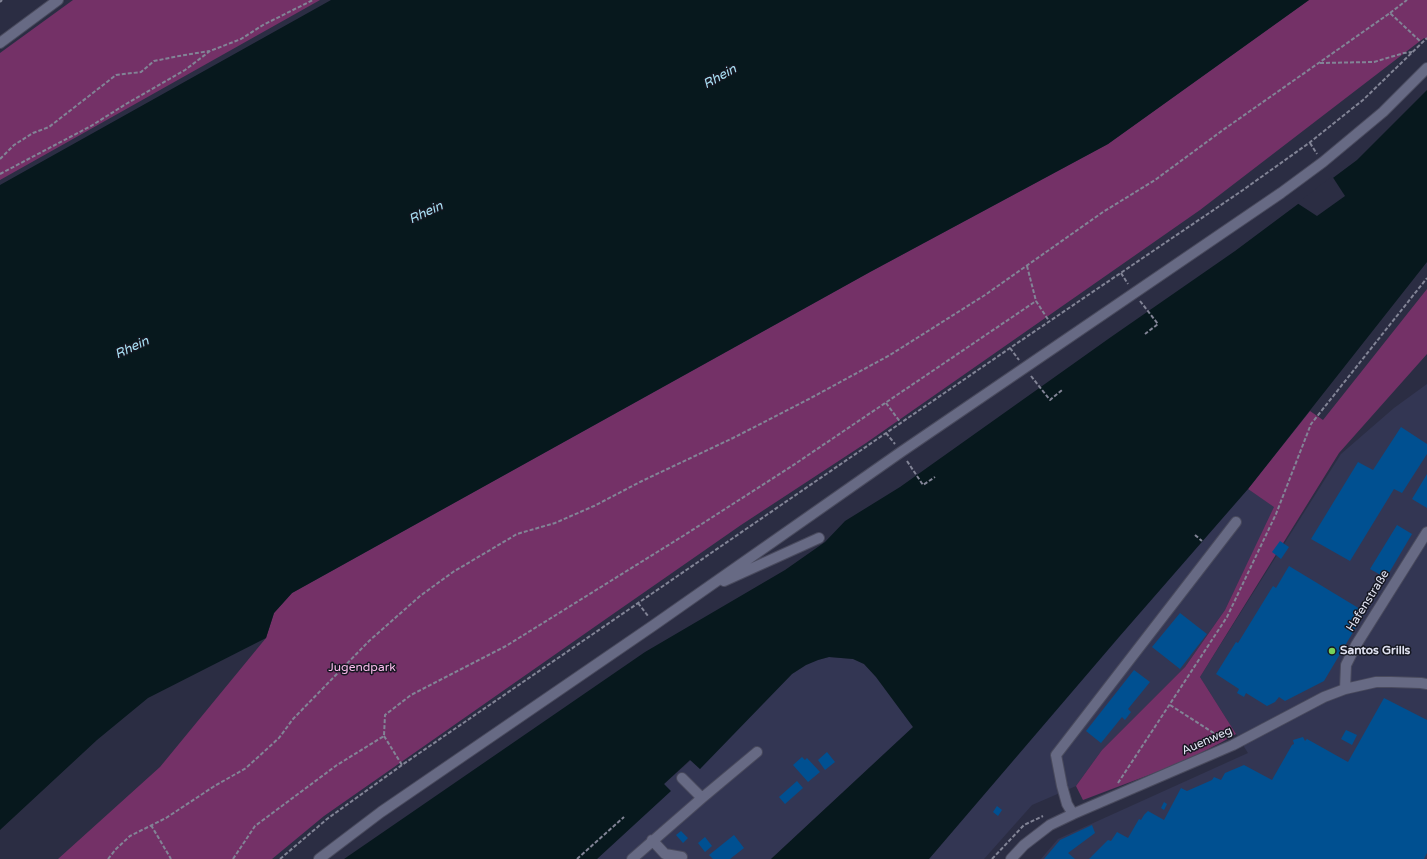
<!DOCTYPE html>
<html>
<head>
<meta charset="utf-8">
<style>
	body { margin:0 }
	canvas { display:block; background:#2b2d43 }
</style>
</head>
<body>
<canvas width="1427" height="859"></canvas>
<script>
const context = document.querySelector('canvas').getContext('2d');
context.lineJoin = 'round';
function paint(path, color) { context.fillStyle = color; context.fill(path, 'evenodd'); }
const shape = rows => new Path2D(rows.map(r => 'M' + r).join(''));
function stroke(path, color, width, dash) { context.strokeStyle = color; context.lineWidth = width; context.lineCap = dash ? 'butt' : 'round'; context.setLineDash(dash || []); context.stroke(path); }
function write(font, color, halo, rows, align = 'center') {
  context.font = font + ' "Varela Round",sans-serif'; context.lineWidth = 3; context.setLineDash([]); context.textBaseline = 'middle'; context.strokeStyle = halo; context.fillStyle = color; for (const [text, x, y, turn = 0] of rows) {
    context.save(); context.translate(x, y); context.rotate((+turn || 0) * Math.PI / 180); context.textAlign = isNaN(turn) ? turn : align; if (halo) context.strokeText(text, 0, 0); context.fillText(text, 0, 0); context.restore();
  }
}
paint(shape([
	[1427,384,1427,859,1041,859,1058,839,1248,753,1200,677,1341,454,1394,408],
	[1248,489,1275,507,1225,610,1185,667,1102,750,1076,786,1032,805,984,859,929,859,1119,637],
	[829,657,853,659,864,664,876,677,913,727,771,859,597,859,670,791,664,784,691,760,700,769,792,674,806,665,818,660]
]), '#333653');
paint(shape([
	[73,0,320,0,0,180,0,53],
	[1309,0,1427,0,1427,39,1424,38,1200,210,866,443,741,525,613,614,324,816,272,859,58,859,160,767,266,638,274,613,292,593,870,272,1108,144],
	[1427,289,1427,354,1339,453,1200,677,1236,734,1222,742,1183,762,1083,800,1076,786,1102,750,1185,667,1225,610,1274,507,1248,489,1310,411,1323,420]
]), '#743167');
paint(shape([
	[331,0,1309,0,1108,144,870,272,292,593,274,613,266,638,148,698,97,740,0,830,0,185],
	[1427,90,1427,262,1248,489,1119,637,929,859,771,859,913,727,876,677,864,664,853,659,829,657,818,660,806,665,792,674,700,769,690,760,664,784,671,791,597,859,344,859,645,652,785,570,825,542,845,521,900,487,1111,337,1235,251,1357,160]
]), '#07181d');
paint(shape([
	[1332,176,1345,196,1317,216,1297,203]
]), '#2b2d43');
paint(shape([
	[1401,427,1427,444,1427,454,1402,493,1394,489,1350,561,1311,539,1358,462,1373,470],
	[1427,474,1427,508,1412,499],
	[1397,525,1412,534,1386,578,1370,569],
	[1280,541,1289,547,1281,559,1272,552],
	[1289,566,1365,612,1324,681,1285,701,1279,697,1275,702,1267,706,1246,693,1244,697,1237,693,1239,689,1216,674,1236,642,1238,643,1273,586,1276,588],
	[1180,613,1207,634,1180,669,1152,647],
	[1134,670,1150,682,1128,709,1131,712,1125,720,1122,717,1101,743,1086,731],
	[1384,698,1427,720,1427,853,1424,859,1089,859,1108,840,1111,841,1117,832,1128,838,1139,819,1141,820,1144,815,1148,811,1164,820,1181,788,1187,791,1212,780,1214,777,1221,780,1225,773,1244,765,1272,780,1292,745,1294,744,1293,740,1303,737,1305,741,1307,739,1348,762],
	[1346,730,1357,735,1352,745,1341,739],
	[827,752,835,762,825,770,818,760],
	[802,757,805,760,807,758,820,772,808,782,793,765],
	[797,781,803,788,785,804,779,797],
	[1164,802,1167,804,1164,810,1161,808],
	[997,806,1002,810,998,816,993,812],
	[1092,825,1095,833,1068,853,1075,859,1044,859,1060,840],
	[681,831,688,838,683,843,676,835],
	[734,835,744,848,730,859,713,859,709,855],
	[705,837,712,846,705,852,698,843]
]), '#005091');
const minor = shape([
	[0,43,58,0],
	[724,581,819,538],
	[1345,689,1346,665,1356,645,1427,532],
	[682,778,702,798],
	[1073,814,1067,804,1062,786,1056,755,1236,522],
	[652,840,665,854,682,857],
	[319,859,381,812,654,625,901,452,1281,193,1323,162,1383,112,1427,68],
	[632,859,702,798,757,752],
	[1011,859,1024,845,1050,825,1073,814,1233,745,1324,697,1345,689,1376,682,1391,682,1421,683,1427,684]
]);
stroke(minor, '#494a5d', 12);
stroke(shape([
	[0,2,2,0],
	[1390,13,1407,0],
	[1320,63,1374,62,1404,53,1412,52],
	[1310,143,1317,154],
	[0,159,14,145,33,133,49,127,116,75,141,72,154,61,179,56,209,51],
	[0,174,91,126,126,104,185,70,210,51,241,39,263,25,313,0],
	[1027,266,1036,301,1049,321],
	[1121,273,1128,284],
	[1140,301,1158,324,1145,334],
	[1010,348,1019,360],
	[1031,376,1050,400,1062,390],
	[886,403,901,423],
	[886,433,895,444],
	[907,461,923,485,935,477],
	[1195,535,1202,541],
	[638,603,648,616],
	[1170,705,1223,739],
	[384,736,402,765],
	[1118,783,1227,617,1276,514,1311,424,1427,278],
	[151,825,171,859],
	[108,859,116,849,130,836,166,818,213,787,246,768,279,738,293,719,369,641,420,596,453,572,517,534,555,523,594,506,642,481,733,438,809,399,890,355,985,295,1103,212,1155,180,1223,130,1390,13,1422,43],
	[233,859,255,826,337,765,384,736,385,715,411,695,506,646,683,536,792,466,1036,301],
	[280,859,327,819,402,765,1010,348,1243,190,1309,143,1363,100,1427,38],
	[577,859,624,817],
	[992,859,1024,825,1043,816]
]), '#828496', 2, [4, 2]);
stroke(minor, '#676a84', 10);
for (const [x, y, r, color] of [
	[1332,651,4,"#76d25a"]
]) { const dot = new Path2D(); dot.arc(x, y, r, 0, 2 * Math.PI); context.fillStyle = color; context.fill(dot); stroke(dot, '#151721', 1.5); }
write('12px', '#e0e2f1', '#151721', [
	["Hafenstraße",1368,601,-58],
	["Auenweg",1207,741,-24]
]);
write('bold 12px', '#e0e2f1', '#151721', [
	["Santos Grills",1340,651]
], 'left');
write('12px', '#fabceb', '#151721', [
	["Jugendpark",362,668]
]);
write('italic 13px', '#a9e0f5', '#151721', [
	["Rhein",720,77,-29],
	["Rhein",426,213,-25],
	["Rhein",132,348,-25]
]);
</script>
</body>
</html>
